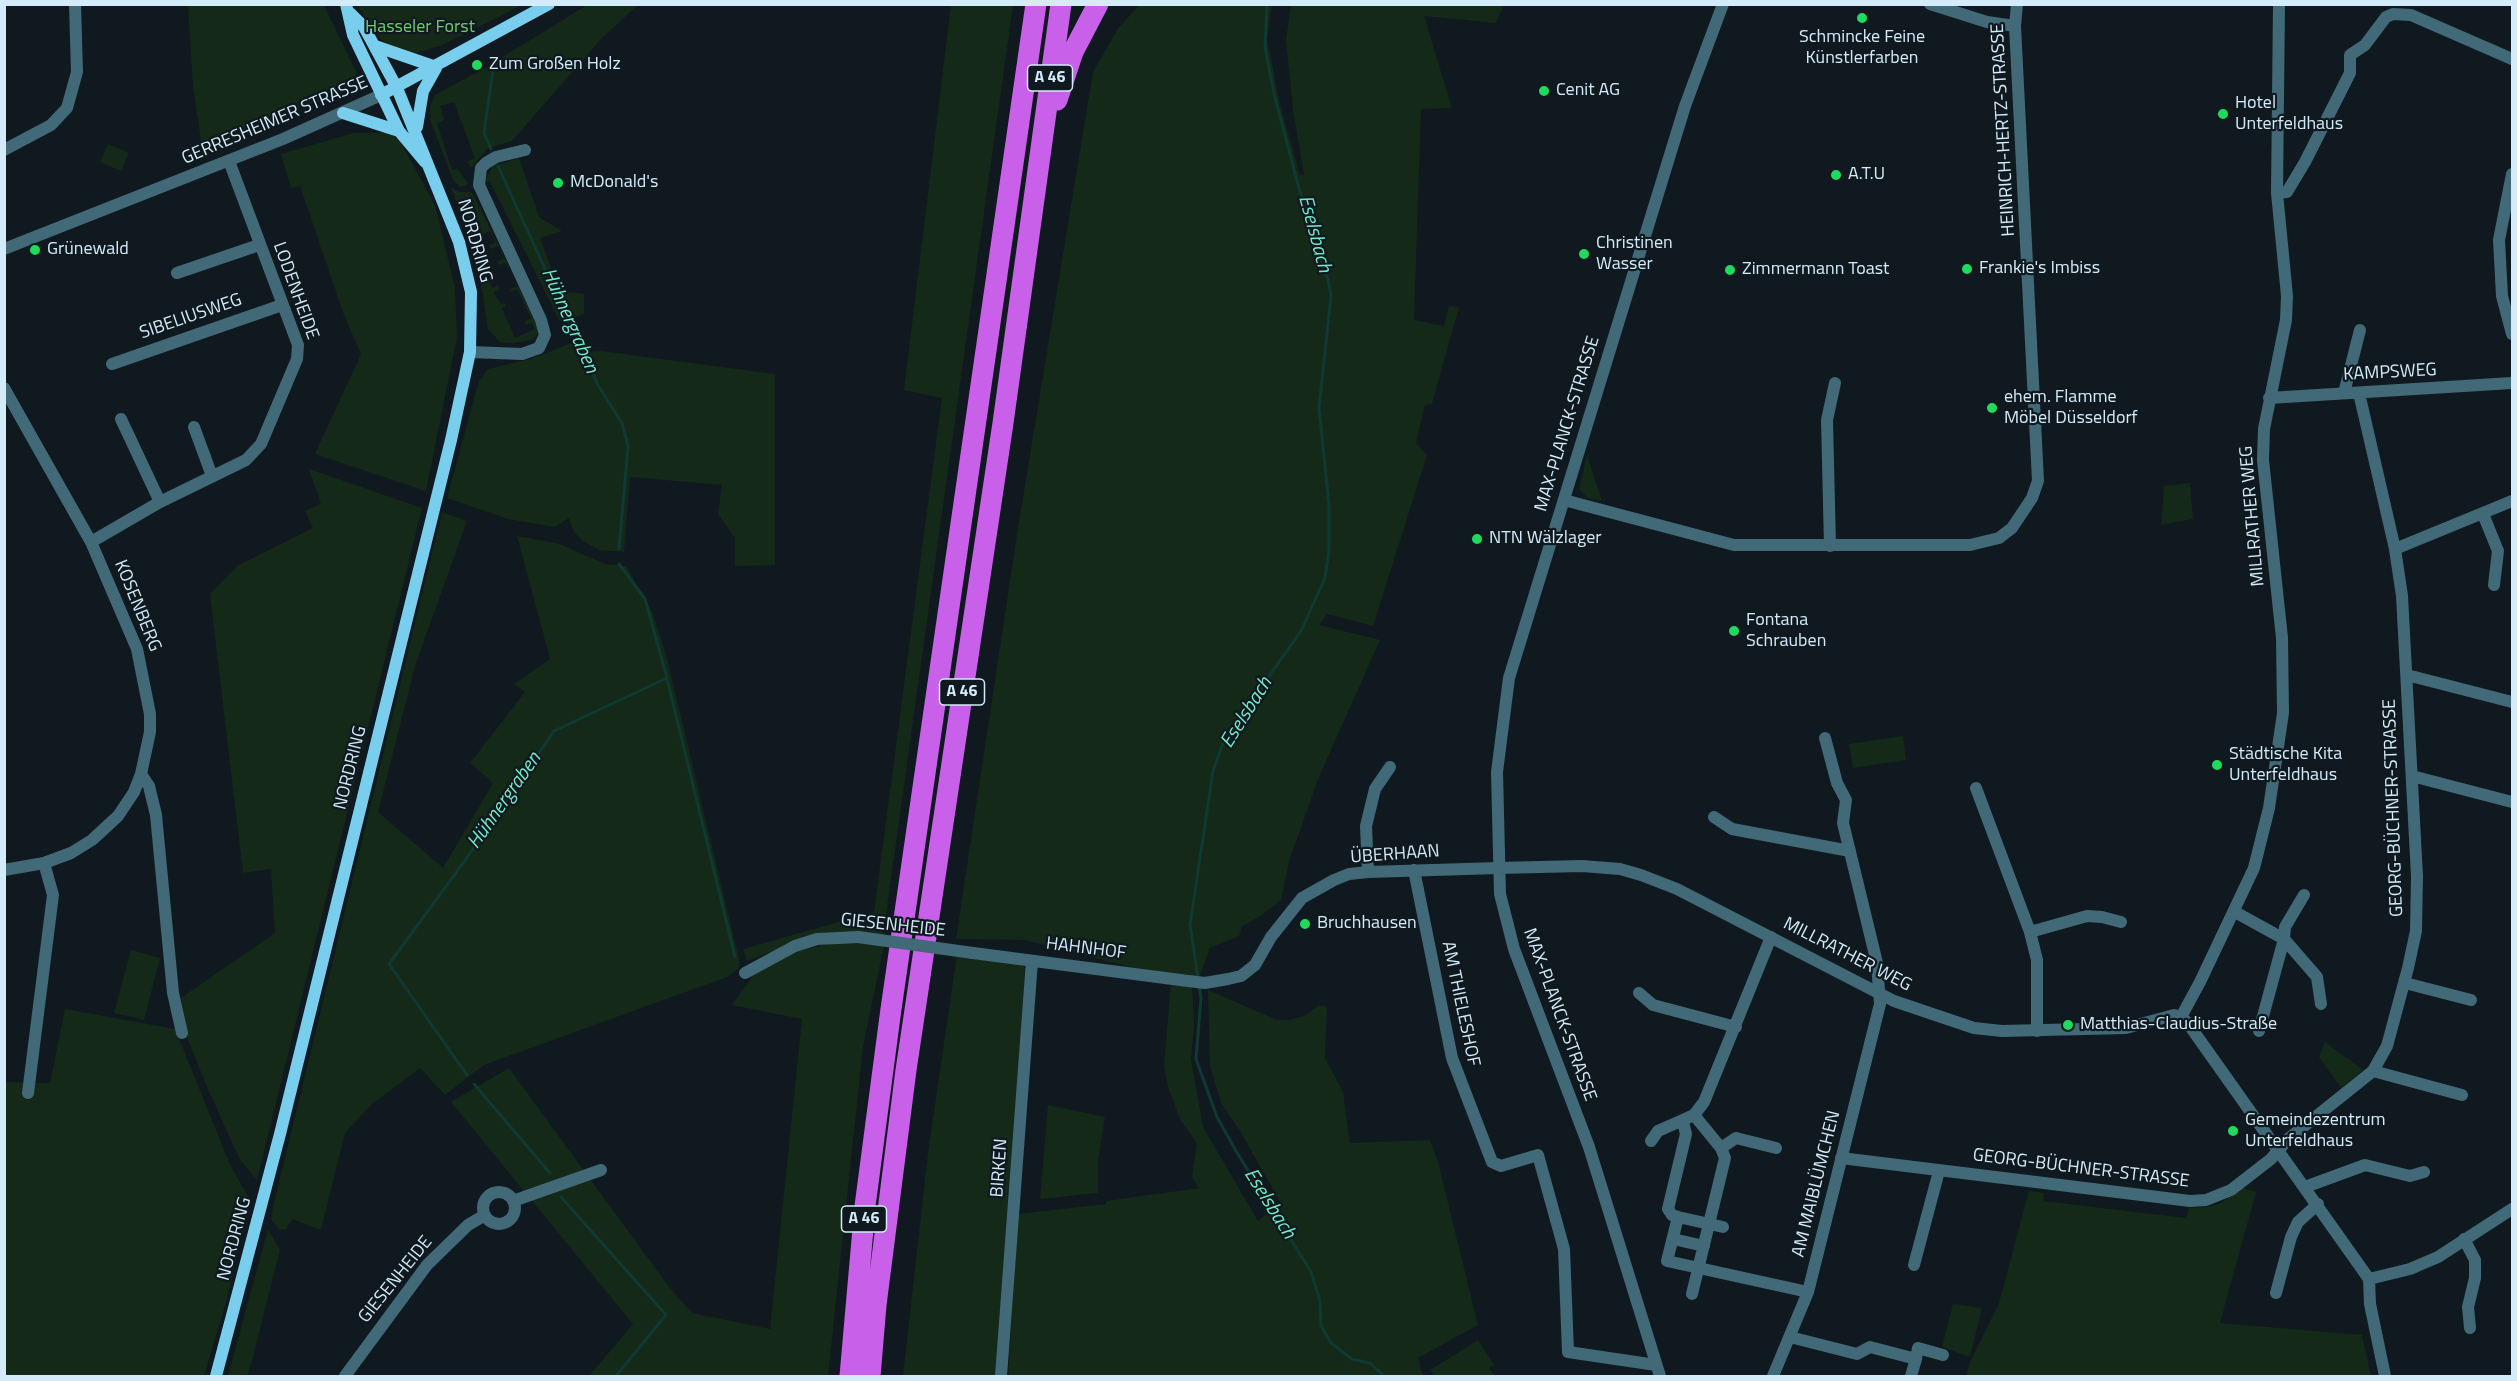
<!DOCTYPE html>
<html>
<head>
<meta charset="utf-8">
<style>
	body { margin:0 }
	#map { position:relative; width:2517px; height:1381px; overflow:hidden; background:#10191f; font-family:"Titillium Web",sans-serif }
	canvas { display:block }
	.frame { position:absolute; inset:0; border:6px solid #d4ecf9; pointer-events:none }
</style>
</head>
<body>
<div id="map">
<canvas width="2517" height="1381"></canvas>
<div class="frame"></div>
</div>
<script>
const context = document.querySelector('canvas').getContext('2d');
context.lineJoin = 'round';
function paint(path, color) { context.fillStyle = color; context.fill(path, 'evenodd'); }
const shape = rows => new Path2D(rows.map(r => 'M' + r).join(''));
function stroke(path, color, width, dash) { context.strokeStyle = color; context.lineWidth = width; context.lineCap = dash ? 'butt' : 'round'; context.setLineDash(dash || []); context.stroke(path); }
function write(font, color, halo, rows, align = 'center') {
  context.font = font + ' "Titillium Web",sans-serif'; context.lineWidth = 4.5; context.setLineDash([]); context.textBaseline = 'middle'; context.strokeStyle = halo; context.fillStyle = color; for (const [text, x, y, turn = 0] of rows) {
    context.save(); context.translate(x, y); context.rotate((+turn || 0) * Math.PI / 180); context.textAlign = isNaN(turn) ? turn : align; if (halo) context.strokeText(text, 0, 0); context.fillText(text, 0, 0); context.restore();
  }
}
paint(shape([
	[188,5,324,5,358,76,354,88,300,108,203,154,193,85],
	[357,5,522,5,440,46,416,53,391,47,381,40],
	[587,5,638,5,602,38,512,141,488,148,471,168,467,162,475,158,454,102,440,106,444,120,437,123,452,170,457,168,468,184,461,187,454,182,430,120,430,106,435,95,483,69],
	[951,5,1013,5,883,936,825,932,747,961,743,949,874,912,942,398,904,390],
	[1139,5,1272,5,1267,39,1280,104,1300,175,1304,175,1293,109,1286,40,1291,5,1504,5,1495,23,1424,16,1452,108,1421,109,1414,320,1444,326,1449,306,1459,307,1432,404,1425,405,1416,443,1427,455,1373,626,1327,614,1319,625,1380,640,1319,777,1290,858,1281,900,1259,917,1242,926,1239,936,1210,948,1199,978,1134,968,1025,940,956,939,1018,528,1093,72,1117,30],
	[383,127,400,141,435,205,455,288,457,337,426,491,315,454,361,354,344,315,300,186,291,188,281,154,354,133,380,133],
	[108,144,129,153,121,171,100,162],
	[519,158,539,217,562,231,540,238,560,291,584,294,584,314,561,323,490,182,485,181,492,167],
	[451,188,459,192,472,192,510,269,505,263,499,265,497,262,504,258,498,246,491,249,489,245,496,242,490,231,474,238,480,251,483,251,485,255,480,258,486,271,490,269,492,272,486,275,492,288,498,285,500,289,494,292,500,304,505,303,506,306,502,308,515,338,535,329,532,323,526,325,524,322,531,318,517,289,510,292,512,288,518,286,538,328,537,335,532,340,513,343,500,342,488,329,476,251],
	[581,339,587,352,601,351,775,374,775,565,735,566,735,538,718,514,722,485,630,477,624,552,599,550,583,541,574,532,569,518,555,527,537,524,508,519,447,498,479,381,488,369,534,358],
	[1587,455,1602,501,1588,498,1579,489],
	[309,469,422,508,257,1180,240,1160,211,1096,188,1040,181,998,275,933,271,869,243,873,210,594,237,566,313,528,305,511,321,504],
	[2190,483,2193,519,2161,525,2164,486],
	[442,512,467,521,415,666,378,812,443,868,493,783,470,763,525,692,514,684,550,659,517,536,560,544,605,564,626,566,653,614,666,655,740,963,738,969,727,977,484,1065,445,1095,420,1068,372,1104,345,1133,321,1230,292,1219,286,1230,279,1229,271,1220,273,1207],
	[1903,736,1906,760,1853,768,1849,744],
	[848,940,884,945,863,1047,828,1376,589,1376,633,1324,451,1102,509,1068,669,1287,692,1313,770,1329,802,1019,732,1005,755,973,798,951],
	[131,950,160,958,144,1020,114,1013],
	[957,954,1021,964,1028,973,999,1376,903,1376,928,1153],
	[1171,982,1192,985,1194,1026,1191,1059,1203,1127,1258,1221,1280,1202,1240,1131,1221,1103,1210,1066,1208,990,1277,1020,1290,1020,1304,1016,1318,1006,1327,1006,1325,1058,1343,1092,1350,1143,1430,1140,1438,1162,1478,1325,1418,1358,1423,1376,1008,1376,1018,1214,1106,1204,1106,1201,1199,1188,1192,1177,1197,1143,1181,1121,1169,1090,1164,1067],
	[65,1009,175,1029,231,1167,250,1199,227,1299,204,1376,5,1376,4,1082,50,1083],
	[2325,1042,2363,1070,2341,1088,2319,1057],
	[1048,1105,1105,1117,1098,1161,1098,1193,1040,1199],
	[2242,1188,2256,1192,2220,1323,2362,1335,2371,1376,1966,1376,1970,1362,1999,1303,2029,1191,2044,1193,2043,1201,2186,1218,2189,1208,2207,1207,2221,1203],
	[268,1229,280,1250,253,1357,247,1376,228,1376],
	[1953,1304,1982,1308,1970,1357,1942,1347],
	[1478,1340,1494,1365,1489,1368,1495,1376,1435,1376,1430,1370]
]), '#142918');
stroke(shape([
	[504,5,504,4],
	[491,149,484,133,494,63],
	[498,166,599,387,622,423,628,446,619,549],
	[667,679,735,957],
	[1198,978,1190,925,1213,771,1223,743,1240,717,1301,631,1325,578,1329,550,1329,505,1319,408,1331,296,1328,279,1314,248,1311,220,1300,192,1274,94,1265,47,1267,4],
	[1199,985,1201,998,1196,1059,1217,1117,1236,1151,1311,1272,1320,1301,1321,1326,1331,1343,1352,1359,1370,1363,1384,1376],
	[467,1075,389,964,466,859,554,731,667,678,645,599,619,564],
	[474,1084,550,1173],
	[561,1197,666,1315,616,1376]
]), '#103933', 3);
stroke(shape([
	[1930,4,1987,22,2015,26],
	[2279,4,2277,193,2287,296,2286,320,2264,429,2263,460,2282,638,2283,713,2269,808,2254,868,2200,982,2181,1017,2187,1022,2369,1279,2370,1304,2385,1376],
	[4,150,51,125,67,108,77,72,75,4],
	[2512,174,2499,240,2502,296,2512,334],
	[2277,193,2287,192,2305,162,2350,73,2350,55,2365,45,2386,17,2393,14,2411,15,2512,59],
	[177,273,259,245],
	[470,352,522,354,539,348,545,335,541,320,479,185,481,168,486,163,496,157,525,150],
	[112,364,282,305],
	[4,388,91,542,137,649,150,714,150,732,141,774,134,792,118,816,92,840,71,853,44,863,4,870],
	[2344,393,2360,330],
	[2269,398,2512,383],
	[121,419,160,502],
	[194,427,212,476],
	[1564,500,1734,545,1970,545,1999,538,2012,528,2032,498,2038,481,2015,26,2017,4],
	[2483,514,2498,551,2494,585],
	[91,542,160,502,246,460,261,444,297,359,298,345,229,161],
	[1830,546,1827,420,1835,383],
	[2395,549,2512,501],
	[2407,675,2512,702],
	[141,774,149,786,156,815,173,993,182,1033],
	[2412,776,2512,802],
	[1976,788,2030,932,2037,960,2037,1031],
	[1714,817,1732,829,1850,851],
	[1414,870,1452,1058,1492,1162,1501,1166,1538,1155,1564,1249,1568,1352,1656,1365],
	[1368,872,1366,826,1375,789,1390,767],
	[2235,912,2284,939,2317,977,2321,1004],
	[2030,932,2087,916,2102,917,2121,922],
	[973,953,1188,981,1205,983,1228,979,1241,976,1255,965,1271,937,1302,898,1334,880,1349,874,1368,872,1498,868],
	[745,973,795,946,817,939,858,937],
	[2405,983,2471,1000],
	[1639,993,1653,1005,1736,1027],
	[2259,1031,2284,939,2285,927,2304,895],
	[2373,1071,2462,1095],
	[28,1093,53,895,44,863],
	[1651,1141,1658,1131,1694,1115,1704,1102,1771,937],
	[1721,1148,1736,1138,1776,1148],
	[1841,1158,2190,1201,2206,1200,2231,1190,2271,1159,2288,1139,2373,1071,2387,1046,2408,968,2416,931,2417,876,2402,596,2395,549,2359,393],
	[2305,1187,2365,1165,2410,1176,2424,1172],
	'483 1208a16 16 0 1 1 32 0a16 16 0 1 1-32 0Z',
	[513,1201,601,1170],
	[1678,1217,1672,1215,1668,1209,1686,1134,1683,1122],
	[1723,1227,1678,1217,1667,1261,1808,1292],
	[1673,1239,1704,1246],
	[2464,1239,2475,1260,2475,1278,2468,1307,2470,1328],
	[1914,1265,1939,1171],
	[2369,1279,2410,1269,2438,1257,2512,1209],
	[2276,1293,2291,1237,2298,1222,2318,1204],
	[1692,1294,1725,1158,1721,1148,1694,1115],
	[1790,1337,1857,1354,1870,1347,1916,1359,1911,1376],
	[1916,1359,1918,1348,1943,1355],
	[345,1376,427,1265,468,1225,485,1215],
	[1001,1376,1032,961],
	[1773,1376,1808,1292,1880,1004,1877,963,1843,823,1846,800,1837,783,1825,738]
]), '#416978', 12);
stroke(shape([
	[4,249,283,139,381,95],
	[1498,868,1582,866,1620,869,1641,875,1677,889,1894,1001,1974,1028,2002,1031,2126,1028,2174,1015,2181,1017],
	[1660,1376,1589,1147,1514,949,1500,894,1497,772,1509,678,1685,106,1723,4]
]), '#416978', 12);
stroke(shape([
	[346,4,353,35,399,131,425,162],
	[375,46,436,67],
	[381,95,549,4],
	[343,113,399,131],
	[417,127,423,91,436,68],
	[216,1376,280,1134,451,440,470,352,471,292,459,242,397,88,364,27,350,13]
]), '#78ceec', 12);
stroke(shape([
	[1057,100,1073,52,1098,4],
	[850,1376,865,1206,891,1009,1036,4],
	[870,1376,876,1305,906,1070,1003,423,1061,4]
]), '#c860e9', 21);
stroke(shape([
	[858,937,973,953]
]), '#416978', 12);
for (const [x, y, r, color] of [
	[1862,18,6,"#1edb5e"],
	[477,65,6,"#1edb5e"],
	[1544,91,6,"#1edb5e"],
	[2223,114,6,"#1edb5e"],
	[1836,175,6,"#1edb5e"],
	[558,183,6,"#1edb5e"],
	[35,250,6,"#1edb5e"],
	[1584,254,6,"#1edb5e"],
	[1967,269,6,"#1edb5e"],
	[1730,270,6,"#1edb5e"],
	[1992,408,6,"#1edb5e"],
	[1477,539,6,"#1edb5e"],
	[1734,631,6,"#1edb5e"],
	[2217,765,6,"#1edb5e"],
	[1305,924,6,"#1edb5e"],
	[2068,1025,6,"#1edb5e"],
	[2233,1131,6,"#1edb5e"]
]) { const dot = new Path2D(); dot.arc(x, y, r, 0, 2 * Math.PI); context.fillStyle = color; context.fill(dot); stroke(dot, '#10191f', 2); }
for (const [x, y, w] of [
	[1050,78,45],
	[962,692,45],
	[864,1219,45]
]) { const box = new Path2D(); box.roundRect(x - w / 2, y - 13, w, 26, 4.5); context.fillStyle = '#10191f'; context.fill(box); stroke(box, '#d4ecf9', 1.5); }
write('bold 16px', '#d4ecf9', null, [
	["A 46",1050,78],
	["A 46",962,692],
	["A 46",864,1219]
]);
write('18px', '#6ccf6b', '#10191f', [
	["Hasseler Forst",420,28]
]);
write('18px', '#d4ecf9', '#10191f', [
	["Schmincke Feine",1862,38,"center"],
	["Künstlerfarben",1862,59,"center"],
	["Zum Großen Holz",489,65],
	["Cenit AG",1556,91],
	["Hotel",2235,104],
	["Unterfeldhaus",2235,125],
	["A.T.U",1848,175],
	["McDonald's",570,183],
	["Christinen",1596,244],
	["Wasser",1596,265],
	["Grünewald",47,250],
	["Frankie's Imbiss",1979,269],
	["Zimmermann Toast",1742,270],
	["ehem. Flamme",2004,398],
	["Möbel Düsseldorf",2004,419],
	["NTN Wälzlager",1489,539],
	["Fontana",1746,621],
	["Schrauben",1746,642],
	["Städtische Kita",2229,755],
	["Unterfeldhaus",2229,776],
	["Bruchhausen",1317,924],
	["Matthias-Claudius-Straße",2080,1025],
	["Gemeindezentrum",2245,1121],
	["Unterfeldhaus",2245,1142]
], 'left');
write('18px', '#d4ecf9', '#10191f', [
	["GERRESHEIMER STRASSE",275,121,-23],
	["HEINRICH-HERTZ-STRASSE",2004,130,-93],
	["NORDRING",474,241,74],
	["LODENHEIDE",295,291,70],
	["SIBELIUSWEG",191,317,-19],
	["KAMPSWEG",2390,373,-3],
	["MAX-PLANCK-STRASSE",1568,424,-73],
	["MILLRATHER WEG",2253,516,-95],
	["KOSENBERG",137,606,68],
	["NORDRING",351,768,-76],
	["GEORG-BÜCHNER-STRASSE",2394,808,-92],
	["ÜBERHAAN",1395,855,-4],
	["GIESENHEIDE",893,926,6],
	["HAHNHOF",1086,949,7],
	["MILLRATHER WEG",1847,955,27],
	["AM THIELESHOF",1460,1004,78],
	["MAX-PLANCK-STRASSE",1559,1015,70],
	["BIRKEN",1000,1168,-86],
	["GEORG-BÜCHNER-STRASSE",2081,1169,7],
	["AM MAIBLÜMCHEN",1817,1184,-76],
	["NORDRING",235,1239,-75],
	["GIESENHEIDE",396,1280,-51]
]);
write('italic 20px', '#70ebc7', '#10191f', [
	["Eselsbach",1314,234,75],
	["Hühnergraben",569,321,66],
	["Eselsbach",1247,713,-58],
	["Hühnergraben",505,801,-55],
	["Eselsbach",1269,1204,58]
]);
</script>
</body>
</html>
